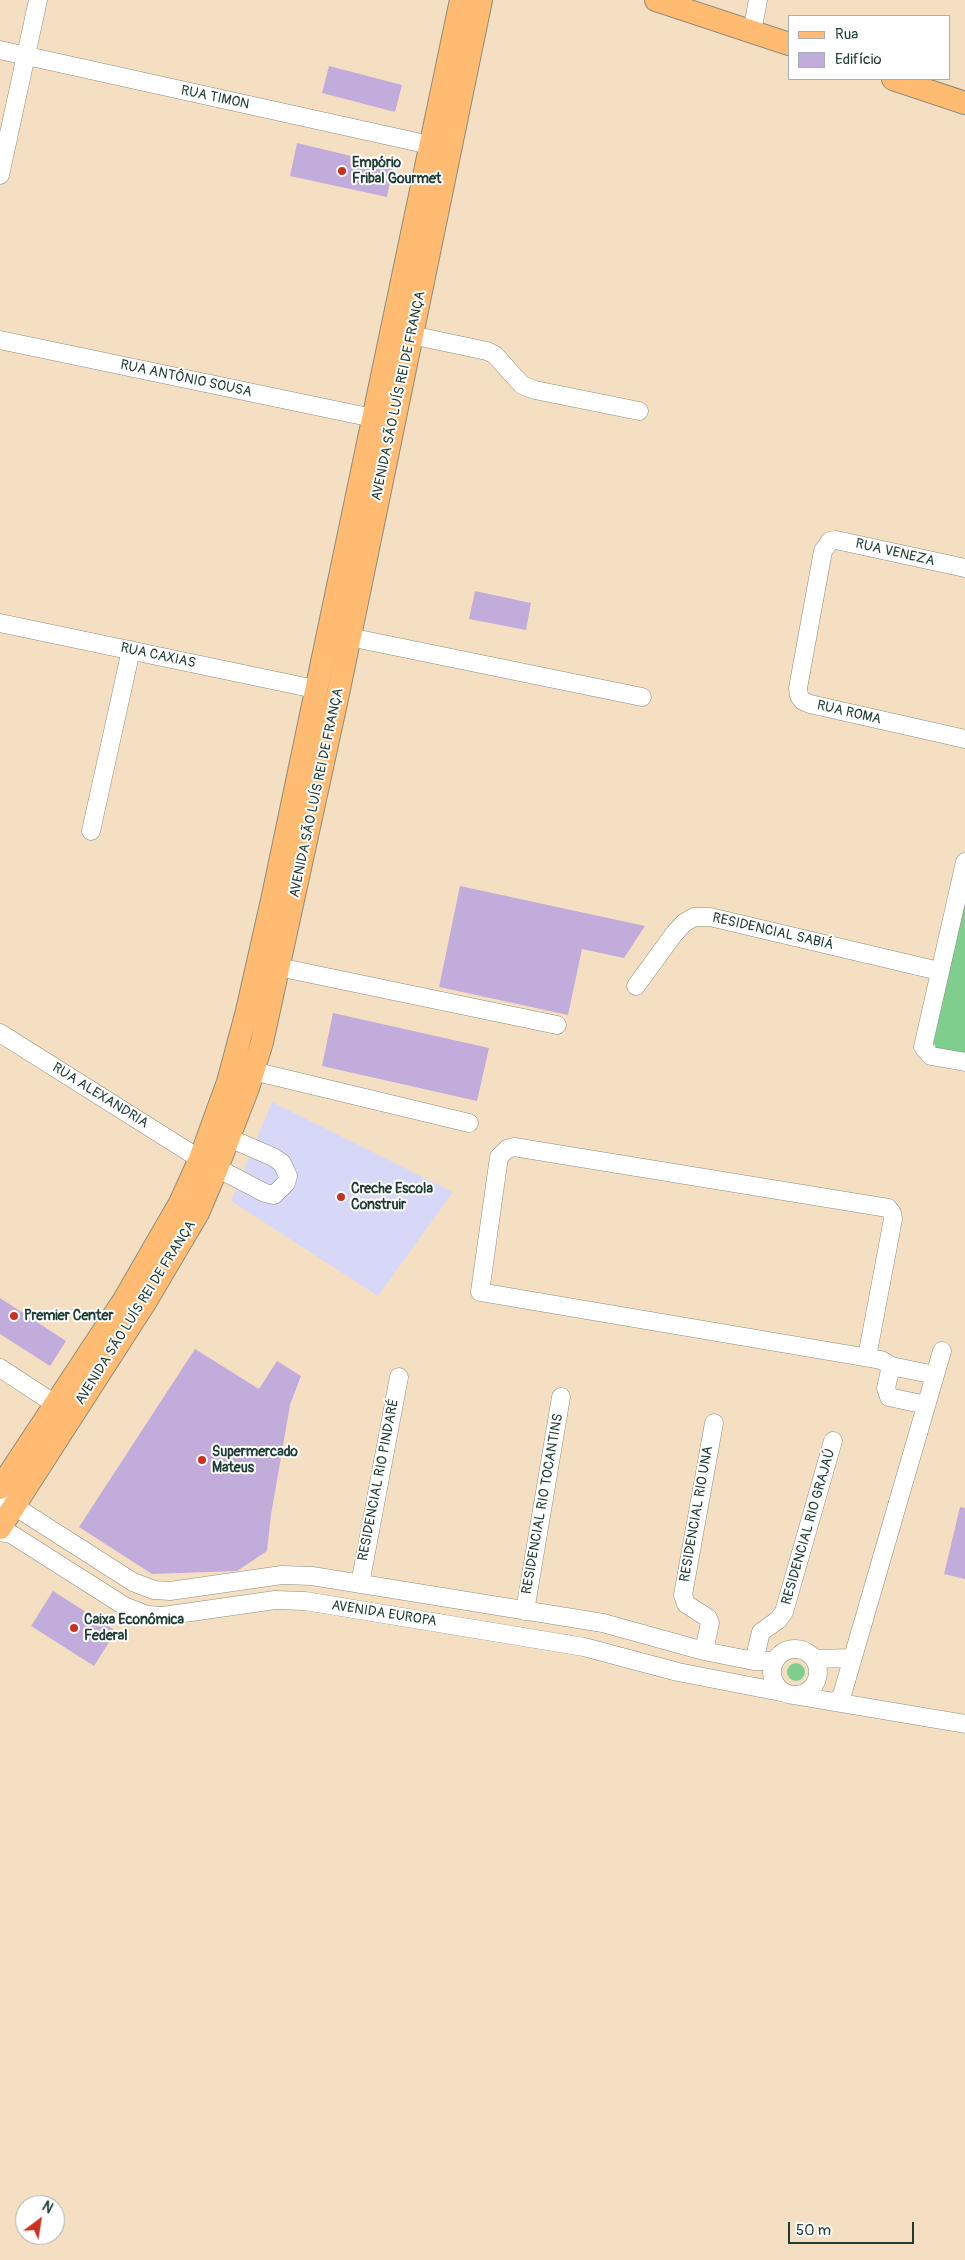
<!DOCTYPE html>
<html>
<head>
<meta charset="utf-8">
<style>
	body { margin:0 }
	#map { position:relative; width:965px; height:2260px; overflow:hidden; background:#f5dfc3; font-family:Pangolin,sans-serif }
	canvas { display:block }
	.legend { position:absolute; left:788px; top:15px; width:162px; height:65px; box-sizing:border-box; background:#fff; border:1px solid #a5b1ae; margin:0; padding:6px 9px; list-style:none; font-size:15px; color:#1f3d34 }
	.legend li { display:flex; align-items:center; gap:10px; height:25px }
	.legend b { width:25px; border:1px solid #a5b1ae }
	.north { position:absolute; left:15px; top:2195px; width:50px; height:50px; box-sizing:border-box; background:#fff; border:1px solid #a5b1ae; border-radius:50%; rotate:31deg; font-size:14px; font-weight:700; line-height:20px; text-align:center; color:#1f3d34 }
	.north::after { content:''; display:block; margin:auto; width:18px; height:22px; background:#c8321e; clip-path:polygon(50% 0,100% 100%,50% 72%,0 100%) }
	.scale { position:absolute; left:788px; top:2222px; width:126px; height:22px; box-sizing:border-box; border:2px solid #1f3d34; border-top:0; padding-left:6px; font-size:15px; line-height:18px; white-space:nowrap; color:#1f3d34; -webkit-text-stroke:4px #fff; paint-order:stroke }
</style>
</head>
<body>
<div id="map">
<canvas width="965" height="2260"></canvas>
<ul class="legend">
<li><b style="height:6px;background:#ffbb71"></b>Rua</li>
<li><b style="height:14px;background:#c2acdb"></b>Edifício</li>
</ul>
<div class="north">N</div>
<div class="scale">50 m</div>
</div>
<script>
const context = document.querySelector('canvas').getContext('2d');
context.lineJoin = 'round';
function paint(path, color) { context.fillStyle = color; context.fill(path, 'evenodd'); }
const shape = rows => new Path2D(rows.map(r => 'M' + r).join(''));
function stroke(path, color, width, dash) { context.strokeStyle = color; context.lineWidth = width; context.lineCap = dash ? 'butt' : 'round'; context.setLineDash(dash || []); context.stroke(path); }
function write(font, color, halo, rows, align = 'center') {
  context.font = font + ' Pangolin,sans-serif'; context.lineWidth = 4; context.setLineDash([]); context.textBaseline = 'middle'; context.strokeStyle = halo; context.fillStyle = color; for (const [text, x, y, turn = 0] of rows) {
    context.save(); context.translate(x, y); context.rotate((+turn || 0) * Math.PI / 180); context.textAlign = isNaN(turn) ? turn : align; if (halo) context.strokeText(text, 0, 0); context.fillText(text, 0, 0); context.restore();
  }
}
paint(shape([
	[272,1102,453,1192,378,1296,231,1201]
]), '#d7d7f8');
paint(shape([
	[965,898,965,1055,937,1049,933,1041],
	'787 1672a9 9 0 1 1 18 0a9 9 0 1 1-18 0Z'
]), '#80ce8d');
paint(shape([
	[329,66,402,85,395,112,322,93],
	[297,143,393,166,387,197,290,176],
	[475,591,531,603,526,630,469,619],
	[460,886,645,926,624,958,582,949,568,1015,439,987],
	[333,1013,489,1048,477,1101,322,1066],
	[0,1298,66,1341,50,1366,0,1334],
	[195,1349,259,1389,277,1361,301,1376,290,1405,271,1515,267,1551,237,1571,152,1574,79,1527],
	[960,1507,965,1508,965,1579,944,1574],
	[53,1591,116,1631,94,1666,31,1626]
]), '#c2acdb');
const minor = shape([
	[752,32,758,0],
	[0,50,430,145],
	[0,175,38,0],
	[411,335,487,351,495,355,522,385,535,390,639,411],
	[0,340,373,418],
	[965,568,836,540,830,541,823,551,798,688,799,696,803,701,810,704,965,739],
	[0,623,315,689],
	[349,637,642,697],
	[91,831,131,650],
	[965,862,923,1047,931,1056,965,1062],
	[278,967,557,1025],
	[636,986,674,934,684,923,694,917,710,917,939,971],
	[0,1033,200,1159],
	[253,1071,469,1123],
	[217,1168,265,1193,274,1195,286,1183,288,1176,282,1163,273,1157,229,1138],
	[867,1357,893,1219,892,1213,888,1208,514,1147,507,1149,499,1157,480,1292,881,1360,891,1366,886,1388,889,1397,926,1405],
	[891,1366,935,1375],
	[0,1368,55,1404],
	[0,1504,14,1506,133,1582,154,1590,170,1591,282,1575,312,1576,603,1623,704,1651,754,1661,774,1661],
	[0,1532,11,1534,126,1607,147,1615,163,1616,275,1600,305,1601,584,1647,678,1672,786,1693],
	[360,1584,399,1377],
	[525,1611,561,1397],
	'772 1672a23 23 0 1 1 46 0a23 23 0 1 1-46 0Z',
	[704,1651,710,1623,708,1618,686,1604,683,1595,714,1423],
	[814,1659,852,1658],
	[754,1661,761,1632,778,1620,784,1612,833,1441],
	[793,1695,965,1724],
	[836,1702,842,1695,942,1351]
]);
const major = shape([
	[656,0,789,44],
	[893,79,965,103],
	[0,1488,124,1300,180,1203,200,1159,228,1082,247,1011,273,896,461,0],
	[0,1528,146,1301,198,1213,217,1168,248,1088,262,1042,338,694,481,0]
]);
stroke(minor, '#8a8e7c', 19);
stroke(major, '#8a8e7c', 24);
stroke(minor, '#fff', 18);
stroke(major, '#ffbb71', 22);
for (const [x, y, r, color] of [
	[342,171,5,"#c8321e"],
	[341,1197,5,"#c8321e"],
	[14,1316,5,"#c8321e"],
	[202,1460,5,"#c8321e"],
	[74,1628,5,"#c8321e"]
]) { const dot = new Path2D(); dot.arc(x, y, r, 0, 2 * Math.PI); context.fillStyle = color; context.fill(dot); stroke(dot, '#fff', 2); }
write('14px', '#1f3d34', '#fff', [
	["RUA TIMON",215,98,12],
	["RUA ANTÔNIO SOUSA",186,379,12],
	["AVENIDA SÃO LUÍS REI DE FRANÇA",399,396,-78],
	["RUA VENEZA",895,553,13],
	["RUA CAXIAS",158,656,12],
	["RUA ROMA",849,713,13],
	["AVENIDA SÃO LUÍS REI DE FRANÇA",317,793,-78],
	["RESIDENCIAL SABIÁ",773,932,13],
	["RUA ALEXANDRIA",100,1096,32],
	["AVENIDA SÃO LUÍS REI DE FRANÇA",136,1313,-58],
	["RESIDENCIAL RIO PINDARÉ",379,1480,-79],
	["RESIDENCIAL RIO TOCANTINS",543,1504,-80],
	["RESIDENCIAL RIO UNA",697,1514,-80],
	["RESIDENCIAL RIO GRAJAÚ",809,1527,-74],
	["AVENIDA EUROPA",384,1614,9]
]);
write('bold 14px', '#1f3d34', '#fff', [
	["Empório",352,163],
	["Fribal Gourmet",352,179],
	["Creche Escola",351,1189],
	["Construir",351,1205],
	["Premier Center",24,1316],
	["Supermercado",212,1452],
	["Mateus",212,1468],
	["Caixa Econômica",84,1620],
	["Federal",84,1636]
], 'left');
</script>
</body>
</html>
